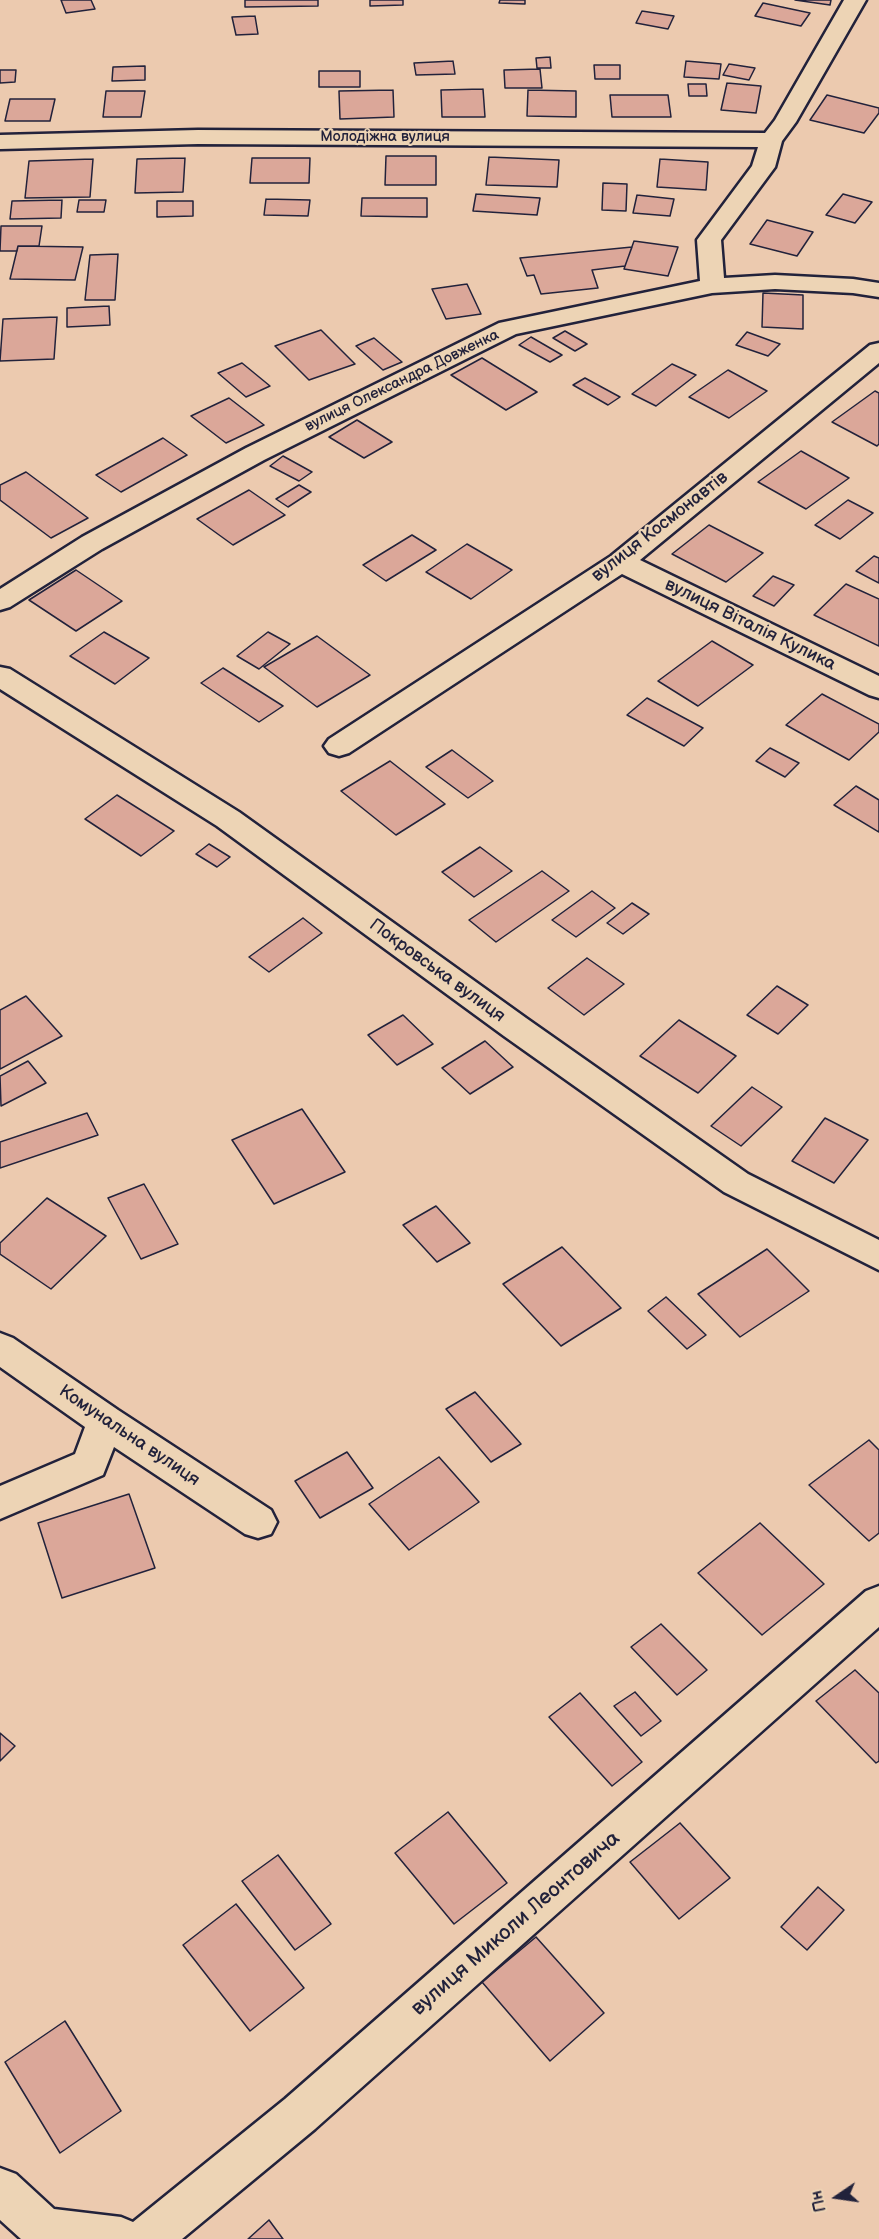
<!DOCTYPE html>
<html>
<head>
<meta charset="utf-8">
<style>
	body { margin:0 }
	#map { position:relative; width:879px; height:2239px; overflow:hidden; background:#eccaaf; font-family:"Balsamiq Sans",sans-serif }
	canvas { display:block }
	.north { position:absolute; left:807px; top:2167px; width:60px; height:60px; -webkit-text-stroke:4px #edd4b5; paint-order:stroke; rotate:257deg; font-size:16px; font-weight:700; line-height:24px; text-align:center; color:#22223b }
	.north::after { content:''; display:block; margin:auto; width:21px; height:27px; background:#22223b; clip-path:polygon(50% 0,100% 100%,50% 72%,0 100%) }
</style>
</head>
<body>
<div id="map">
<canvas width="879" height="2239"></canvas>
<div class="north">Пн</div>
</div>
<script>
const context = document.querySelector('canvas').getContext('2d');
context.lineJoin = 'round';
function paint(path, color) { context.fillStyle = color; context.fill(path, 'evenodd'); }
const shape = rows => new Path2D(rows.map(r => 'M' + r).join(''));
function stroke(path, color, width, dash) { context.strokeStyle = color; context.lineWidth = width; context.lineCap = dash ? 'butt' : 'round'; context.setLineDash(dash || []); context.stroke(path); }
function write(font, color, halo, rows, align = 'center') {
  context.font = font + ' "Balsamiq Sans",sans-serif'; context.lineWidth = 4.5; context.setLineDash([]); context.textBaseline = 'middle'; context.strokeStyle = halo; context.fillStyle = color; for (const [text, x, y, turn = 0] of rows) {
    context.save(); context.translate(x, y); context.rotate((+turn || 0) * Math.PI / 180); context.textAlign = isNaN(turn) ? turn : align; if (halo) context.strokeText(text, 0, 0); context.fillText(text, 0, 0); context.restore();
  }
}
const building = shape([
	[61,0,91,0,95,9,66,13,61,0],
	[245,0,318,0,318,6,245,7,245,0],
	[370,0,403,0,403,5,370,6,370,0],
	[500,0,525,0,525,4,499,3,500,0],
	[795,0,831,0,830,5,795,0],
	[763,3,810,13,801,26,755,16,763,3],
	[642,11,674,16,668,29,636,23,642,11],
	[255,16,258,34,236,35,232,17,255,16],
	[550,57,551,68,537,68,536,58,550,57],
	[453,61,455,74,416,75,414,63,453,61],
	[686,61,721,64,719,79,684,77,686,61],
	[729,64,755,68,749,80,723,75,729,64],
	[594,65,620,65,620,79,595,79,594,65],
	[145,66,145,80,112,81,113,67,145,66],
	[540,69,542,88,505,88,504,70,540,69],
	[0,70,16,70,15,82,0,83,0,70],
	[319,71,360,71,360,87,319,87,319,71],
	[727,83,761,86,756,113,721,110,727,83],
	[688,84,706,84,707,96,689,96,688,84],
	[483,89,485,117,442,117,441,90,483,89],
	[393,90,394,117,340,119,339,91,393,90],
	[528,90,576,91,576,117,527,116,528,90],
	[106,91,145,91,141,117,103,117,106,91],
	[610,95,668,95,671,117,612,117,610,95],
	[827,95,879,108,879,113,864,133,810,120,827,95],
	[10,99,55,99,50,121,5,121,10,99],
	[386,156,436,156,436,185,385,185,386,156],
	[489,157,559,160,557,187,486,185,489,157],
	[185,158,183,192,135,193,137,159,185,158],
	[252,158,310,158,309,183,250,183,252,158],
	[93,159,90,197,25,198,29,161,93,159],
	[660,159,708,162,706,190,657,187,660,159],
	[603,183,627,184,626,211,602,210,603,183],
	[476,194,540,198,537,215,473,211,476,194],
	[843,194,872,202,855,223,826,215,843,194],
	[637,195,674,199,670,216,633,213,637,195],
	[362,198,427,198,427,217,361,216,362,198],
	[266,199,310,200,308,216,264,215,266,199],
	[62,200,61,218,10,219,12,201,62,200],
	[79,200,106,200,104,212,77,212,79,200],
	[157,201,193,201,193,216,157,217,157,201],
	[767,220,813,232,797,256,750,244,767,220],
	[1,226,42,226,39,246,18,246,17,251,0,251,1,226],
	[634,241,678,247,668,276,624,269,634,241],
	[18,246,83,247,75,280,10,279,18,246],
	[632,247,625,266,592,270,598,288,541,294,534,275,527,276,520,258,632,247],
	[118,254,115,300,85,300,90,255,118,254],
	[467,284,481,314,446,319,432,289,467,284],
	[763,293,803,295,803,329,762,327,763,293],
	[109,306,110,325,67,327,67,308,109,306],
	[57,317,54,359,0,361,3,319,57,317],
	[321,330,355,364,309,380,275,346,321,330],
	[565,331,587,344,575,351,553,338,565,331],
	[747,332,780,344,768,356,736,345,747,332],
	[531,337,562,355,550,362,519,345,531,337],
	[374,338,402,362,383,370,356,346,374,338],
	[482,358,537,392,506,410,451,375,482,358],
	[242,363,270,386,246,397,218,373,242,363],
	[672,364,696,375,656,406,632,394,672,364],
	[728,370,767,391,729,418,689,397,728,370],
	[585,378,620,397,608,405,573,385,585,378],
	[875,391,879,393,879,444,877,446,832,422,875,391],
	[229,398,264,425,226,443,191,416,229,398],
	[357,420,392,442,364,458,329,437,357,420],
	[163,438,187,455,121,492,96,475,163,438],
	[801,451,849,478,806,509,758,482,801,451],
	[283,456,312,472,299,481,270,466,283,456],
	[26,472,88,518,51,538,0,500,0,485,26,472],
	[299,485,311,492,288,507,276,499,299,485],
	[249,490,285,515,233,545,197,519,249,490],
	[848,500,873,513,840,539,815,525,848,500],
	[709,525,763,553,726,582,672,554,709,525],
	[412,535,436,550,386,581,363,565,412,535],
	[467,544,512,570,471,599,426,572,467,544],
	[874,556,879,558,879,583,856,571,874,556],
	[76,570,122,601,76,631,29,600,76,570],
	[773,576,794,585,774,606,753,596,773,576],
	[846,584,879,599,879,646,814,615,846,584],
	[104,632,149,658,115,684,70,656,104,632],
	[268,632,290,644,259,669,237,656,268,632],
	[317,636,370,675,317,707,264,667,317,636],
	[712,641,753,665,698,706,658,681,712,641],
	[223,668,283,706,259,722,201,683,223,668],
	[822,694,879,724,879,732,849,760,786,725,822,694],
	[647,698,703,728,684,746,627,715,647,698],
	[770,748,799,763,785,777,756,761,770,748],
	[452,750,493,781,468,798,426,767,452,750],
	[390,761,445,804,396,835,341,791,390,761],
	[856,786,879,800,879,832,834,805,856,786],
	[117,795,174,831,141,856,85,819,117,795],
	[209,844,230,857,217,867,196,854,209,844],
	[480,847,512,871,474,897,442,872,480,847],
	[542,871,569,891,496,942,469,920,542,871],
	[592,891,615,908,576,937,552,920,592,891],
	[632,903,649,914,623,934,607,923,632,903],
	[303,918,322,933,269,972,249,957,303,918],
	[587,958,624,984,584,1015,548,988,587,958],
	[777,986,808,1005,778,1034,747,1015,777,986],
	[26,996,62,1036,0,1069,0,1010,26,996],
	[403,1015,433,1044,397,1065,368,1035,403,1015],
	[679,1020,736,1056,698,1093,640,1056,679,1020],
	[485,1041,513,1067,470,1094,442,1068,485,1041],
	[28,1061,46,1083,1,1106,0,1076,28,1061],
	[752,1087,782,1107,741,1146,711,1126,752,1087],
	[302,1109,345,1172,274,1204,232,1140,302,1109],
	[87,1113,98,1135,0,1168,0,1142,87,1113],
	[825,1118,868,1140,834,1183,792,1161,825,1118],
	[144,1184,178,1244,141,1259,108,1198,144,1184],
	[47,1198,106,1236,51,1289,0,1254,0,1243,47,1198],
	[436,1206,470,1243,437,1262,403,1225,436,1206],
	[562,1247,621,1308,561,1346,503,1284,562,1247],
	[767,1249,809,1291,740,1337,698,1294,767,1249],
	[666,1297,706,1335,687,1349,648,1311,666,1297],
	[475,1392,521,1444,491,1462,446,1409,475,1392],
	[869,1440,879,1450,879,1533,869,1541,809,1485,869,1440],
	[347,1452,373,1488,320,1518,295,1481,347,1452],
	[439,1457,479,1502,409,1550,369,1504,439,1457],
	[129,1494,155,1568,62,1598,38,1523,129,1494],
	[760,1523,824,1584,762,1635,698,1573,760,1523],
	[661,1624,707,1670,677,1695,631,1647,661,1624],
	[855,1670,879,1693,879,1761,876,1763,816,1701,855,1670],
	[635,1692,661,1721,641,1736,614,1706,635,1692],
	[580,1693,642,1762,612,1786,549,1717,580,1693],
	[0,1733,15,1746,0,1761,0,1733],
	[448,1812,507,1883,454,1924,395,1853,448,1812],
	[680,1823,730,1878,679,1919,630,1862,680,1823],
	[278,1855,331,1924,295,1950,242,1881,278,1855],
	[818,1887,844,1910,807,1950,781,1927,818,1887],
	[236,1904,304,1988,250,2031,183,1945,236,1904],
	[536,1937,604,2013,550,2061,482,1982,536,1937],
	[65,2021,121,2111,60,2153,5,2062,65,2021],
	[269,2220,283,2239,248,2239,269,2220]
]);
paint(building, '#dba799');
stroke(building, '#22223b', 1.5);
const minor = shape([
	[844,0,866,0,796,122,782,141,775,167,721,240,724,278,775,275,853,279,879,283,879,297,853,293,775,289,712,293,516,334,264,460,102,549,10,607,0,610,0,589,82,537,246,448,499,323,700,281,697,240,752,166,758,147,198,144,0,149,0,135,198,130,765,133,775,120,844,0],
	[879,343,879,363,640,560,879,676,879,698,869,695,622,574,349,753,339,756,329,753,324,746,329,739,611,556,870,345,879,343],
	[0,667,10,669,239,812,526,1018,748,1174,879,1240,879,1270,724,1192,504,1036,217,826,0,689,0,667],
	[0,1333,13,1338,118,1410,271,1510,277,1522,271,1534,258,1538,245,1534,114,1447,103,1475,0,1519,0,1486,75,1454,85,1427,0,1367,0,1333],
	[879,1586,879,1627,315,2129,182,2239,21,2239,0,2220,0,2168,16,2174,54,2209,121,2217,133,2222,285,2099,866,1591,879,1586]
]);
stroke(minor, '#22223b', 5);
paint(minor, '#edd4b5');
write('15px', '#22223b', '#edd4b5', [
	["Молодіжна вулиця",385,137],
	["вулиця Олександра Довженка",402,381,-26]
]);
write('18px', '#22223b', '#edd4b5', [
	["вулиця Космонавтів",660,527,-38],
	["вулиця Віталія Кулика",750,625,26],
	["Покровська вулиця",437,971,36],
	["Комунальна вулиця",129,1436,34]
]);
write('21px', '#22223b', '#edd4b5', [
	["вулиця Миколи Леонтовича",516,1924,-41]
]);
</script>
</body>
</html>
